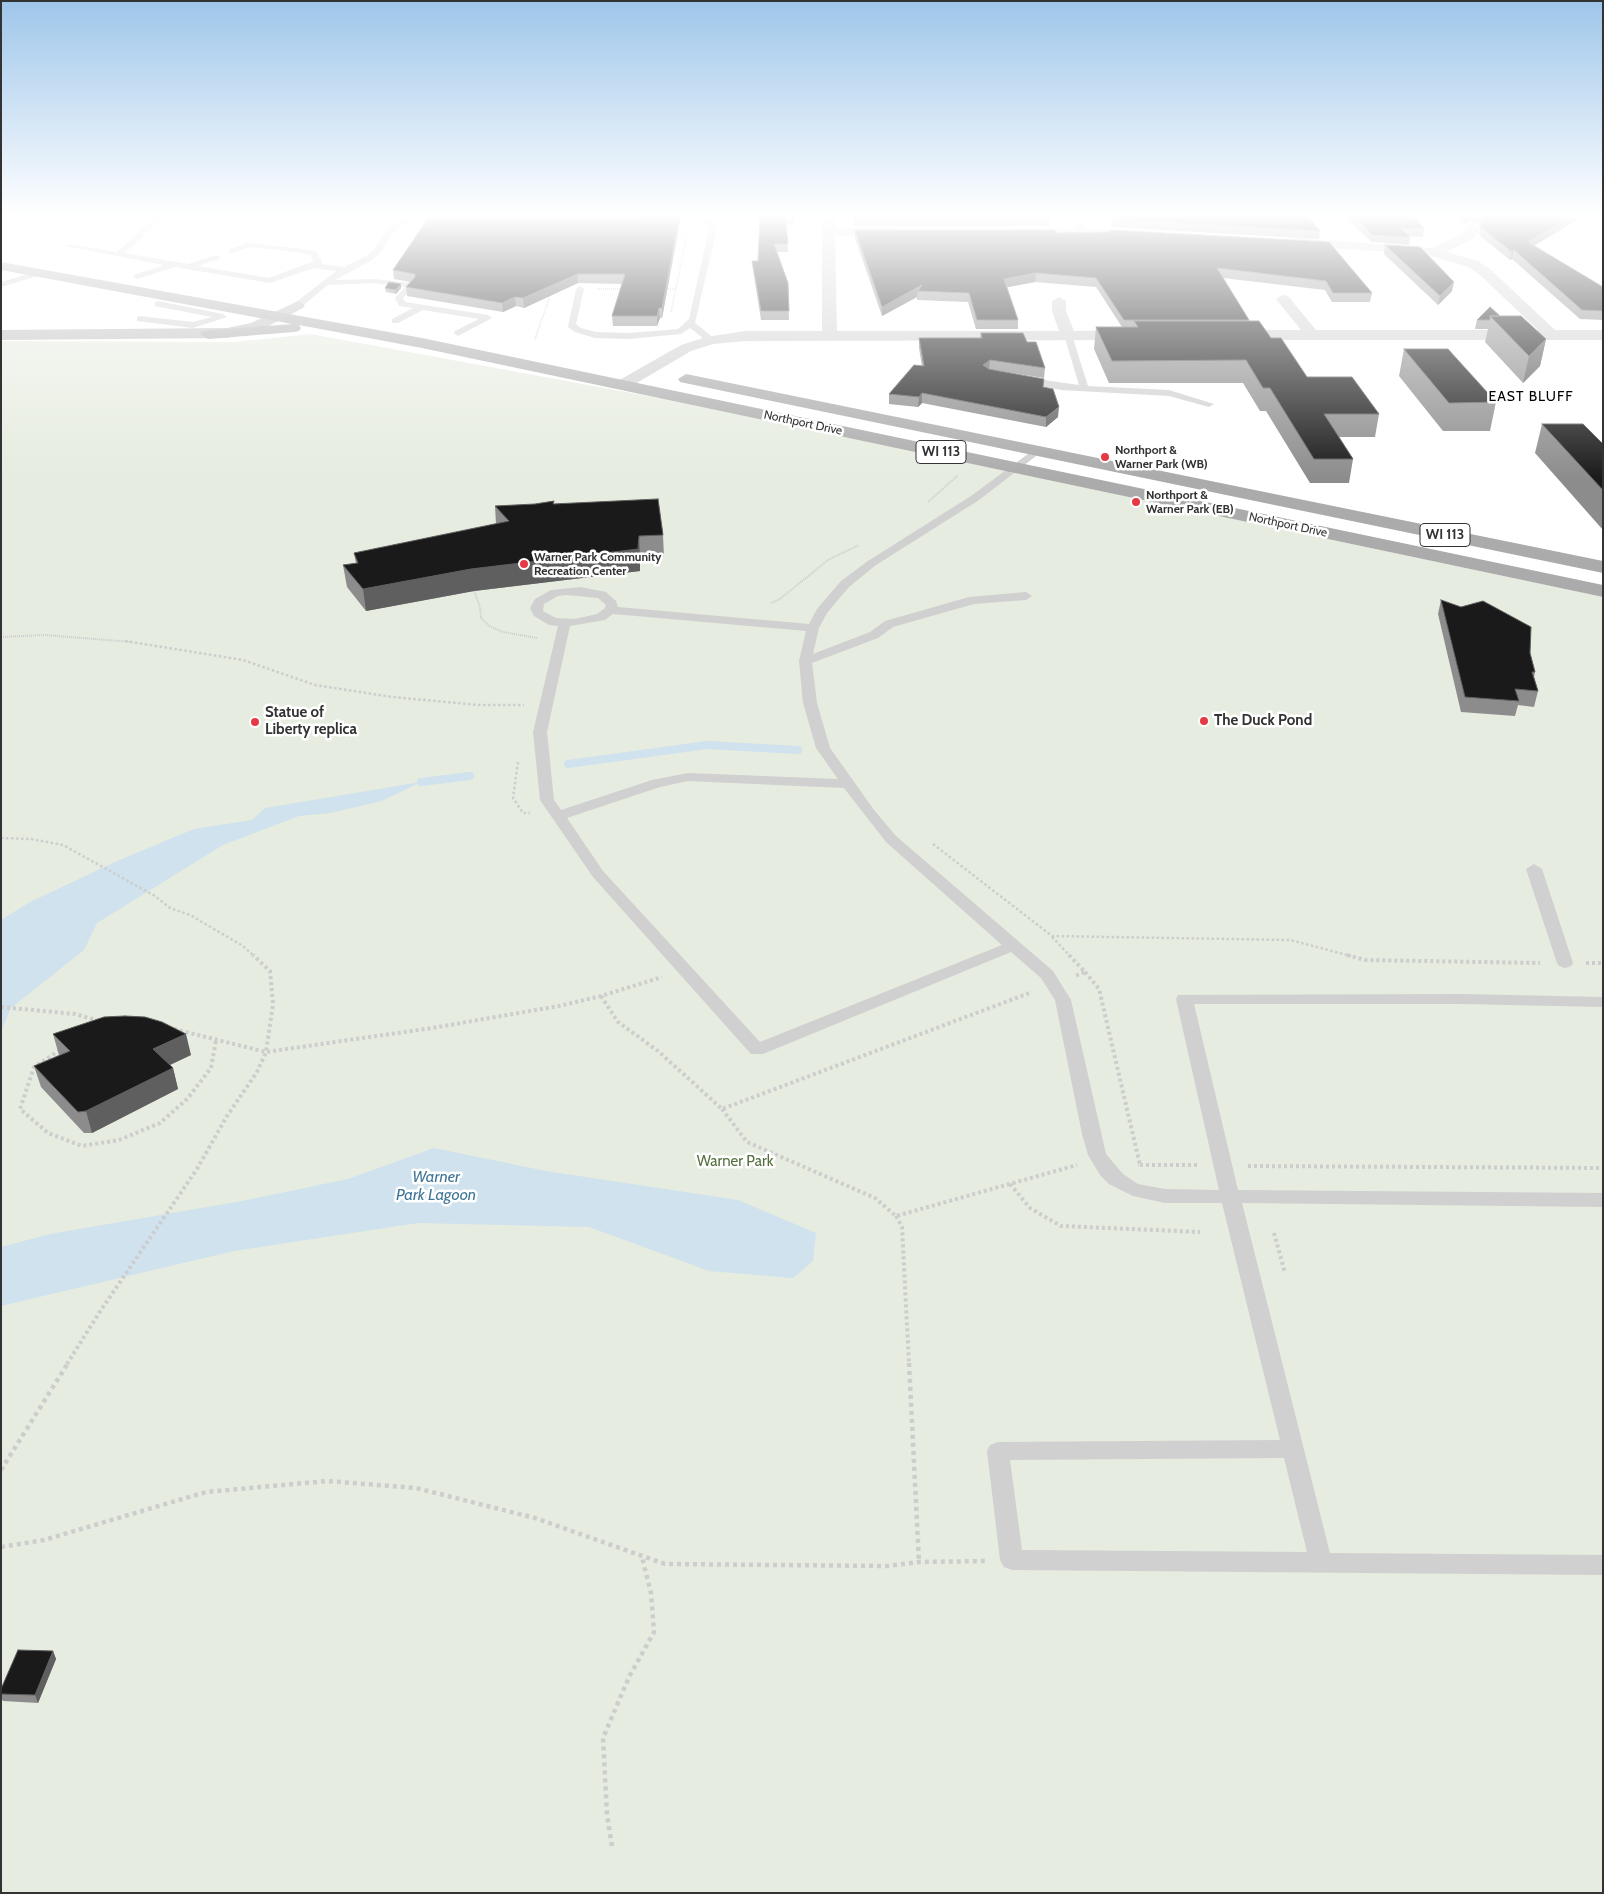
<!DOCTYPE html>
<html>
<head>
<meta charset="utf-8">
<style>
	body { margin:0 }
	#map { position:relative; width:1604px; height:1894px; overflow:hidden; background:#fff; font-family:Cabin,sans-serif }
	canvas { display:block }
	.frame { position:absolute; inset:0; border:2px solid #333; pointer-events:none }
</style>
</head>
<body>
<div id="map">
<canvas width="1604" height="1894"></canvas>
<div class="frame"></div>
</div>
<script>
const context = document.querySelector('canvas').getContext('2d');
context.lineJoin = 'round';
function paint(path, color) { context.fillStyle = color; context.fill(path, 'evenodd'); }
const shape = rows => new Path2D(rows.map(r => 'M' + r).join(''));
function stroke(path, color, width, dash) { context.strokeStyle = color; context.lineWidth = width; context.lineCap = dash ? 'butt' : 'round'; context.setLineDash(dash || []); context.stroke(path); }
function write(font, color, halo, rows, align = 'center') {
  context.font = font + ' Cabin,sans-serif'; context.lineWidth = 5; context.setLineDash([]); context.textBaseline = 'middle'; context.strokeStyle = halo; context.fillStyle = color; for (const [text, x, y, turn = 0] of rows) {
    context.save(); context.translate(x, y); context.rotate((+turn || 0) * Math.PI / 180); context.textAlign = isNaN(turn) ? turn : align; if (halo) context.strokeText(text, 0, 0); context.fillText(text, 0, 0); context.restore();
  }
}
paint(shape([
	[311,334,675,401,1603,597,1603,1893,1,1893,1,341,234,342]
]), '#e6ecdf');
paint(shape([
	[421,782,382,801,330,813,299,816,223,845,97,923,84,950,11,1008,1,1031,1,920,30,902,115,862,194,829,252,820,265,808],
	[434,1148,546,1171,738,1200,816,1233,813,1261,793,1278,709,1271,589,1227,418,1223,234,1251,1,1306,1,1247,50,1234,242,1201,348,1179]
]), '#cfe2ee');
stroke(shape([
	[568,764,707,745,798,750],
	[421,782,470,776]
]), '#cfe2ee', 8);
stroke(shape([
	[597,289,623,289],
	[664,289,676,289],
	[671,312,687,235],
	[535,339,551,293],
	[928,502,957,476],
	[474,591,480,607,481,618,489,626,503,632,537,638],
	[771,603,780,599,828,560,859,545],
	[1,637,45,635,132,642]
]), '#cdcdcd', 2, [1, 1]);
stroke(shape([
	[125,641,243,660,315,685,392,697,479,705,524,705],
	[518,762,513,798,523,813,530,813],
	[1,838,31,839,63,845,155,896,170,908,190,915,243,946,254,956],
	[933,844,1052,936,1290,940,1351,956],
	[1052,937,1070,956]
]), '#cdcdcd', 2.5, [2.5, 2.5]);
stroke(shape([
	[1069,955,1085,972,1075,976],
	[1347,955,1365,960,1540,963],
	[1586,963,1603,963],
	[1085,972,1099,989,1140,1165,1138,1165],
	[601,996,618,1022,658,1051,722,1109,1032,992],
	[1,1007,75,1014,99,1021],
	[174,1029,266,1052,432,1028,559,1006,601,996,662,977],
	[60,1050,34,1067,20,1109,48,1133,82,1146,119,1140,160,1123,188,1098,211,1068,216,1040],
	[722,1109,747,1142,875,1198,896,1216,1077,1165],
	[1140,1165,1197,1165],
	[1248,1166,1603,1168],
	[1010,1184,1030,1208,1061,1226,1200,1232],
	[896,1216,902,1227,909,1364],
	[1274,1233,1285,1273],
	[67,1364,101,1310,197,1169,227,1116,257,1072,266,1052,273,1004,270,971,253,955]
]), '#cdcdcd', 4, [3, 3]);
stroke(shape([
	[909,1363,919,1562],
	[1,1470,68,1363],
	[1,1547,44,1540,206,1492,327,1481,416,1488,535,1518,665,1564,887,1566,919,1562,986,1561],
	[612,1846,607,1815,603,1738,629,1677,654,1632,651,1593,642,1557]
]), '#cdcdcd', 4.5, [4, 4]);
paint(shape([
	[158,214,166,214,125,253,188,264,216,255,220,257,219,259,198,266,269,278,314,261,310,255,296,252,249,247,233,253,230,253,230,249,248,243,296,248,316,251,322,262,321,264,344,267,366,256,375,248,389,226,408,217,559,214,555,216,410,221,395,230,381,252,372,260,335,280,374,279,411,283,415,285,403,298,405,302,488,315,492,318,458,336,454,333,455,331,479,319,423,310,398,323,392,323,392,319,413,308,399,306,395,298,405,287,374,283,328,285,301,307,295,307,295,303,336,271,314,268,270,283,175,267,137,279,133,277,134,275,164,265,65,246,69,244,117,252,158,214],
	[573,214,695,216,715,221,717,228,695,323,714,338,714,342,708,342,690,328,681,334,629,339,595,338,575,332,568,327,576,289,580,286,584,289,576,324,581,328,596,332,629,333,678,329,689,319,709,228,708,224,695,220,577,216,573,214],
	[8,215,15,217,1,225,1,220,8,215],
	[1076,222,1082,222,1085,234,1079,234,1076,222],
	[38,271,41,271,41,275,1,287,1,282,38,271],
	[158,301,223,314,227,317,193,328,137,321,137,317,140,316,193,322,212,317,155,306,155,302,158,301],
	[1068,332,1072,335,1088,386,1169,390,1214,404,1209,407,1169,396,1061,390,1020,382,1020,378,1023,377,1079,385,1064,335,1068,332],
	[1036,448,1041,451,1040,453,979,500,876,565,849,587,827,613,819,628,813,654,870,632,885,621,969,597,1026,592,1032,596,1026,600,974,604,893,627,878,638,812,663,817,703,830,748,874,810,896,836,1053,971,1071,1000,1106,1154,1123,1174,1138,1184,1165,1189,1219,1190,1176,999,1178,995,1462,994,1603,997,1603,1007,1462,1004,1194,1004,1238,1190,1603,1193,1603,1207,1242,1203,1330,1553,1603,1555,1603,1575,1012,1570,1004,1567,1000,1560,987,1451,990,1445,998,1442,1280,1440,1222,1203,1165,1203,1133,1196,1109,1184,1100,1175,1088,1155,1082,1134,1055,1000,1041,978,1011,952,763,1054,751,1054,593,877,540,800,533,732,558,626,549,625,534,616,530,608,535,599,551,590,580,587,606,592,616,601,618,607,809,624,817,609,841,581,868,561,971,496,1036,448],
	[567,595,598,598,606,605,605,608,597,614,575,619,556,618,543,611,544,604,558,596,567,595],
	[613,614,806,631,799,661,803,703,816,748,838,779,688,773,652,780,561,810,554,800,547,732,570,626,605,620,613,614],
	[688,781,844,788,886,842,1002,945,760,1042,603,871,567,818,660,787,688,781],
	[1284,1458,1307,1552,1022,1550,1010,1460,1284,1458],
	[1534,864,1542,869,1573,963,1571,966,1565,968,1559,966,1557,963,1526,869,1534,864]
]), '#d0d0d0');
paint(shape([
	[822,214,834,214,835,228,892,227,898,231,892,235,835,236,837,331,1059,331,1052,311,1052,301,1059,297,1066,301,1066,311,1074,331,1134,330,1142,335,1134,340,745,341,713,344,691,351,628,388,616,388,614,385,616,382,681,345,706,337,745,331,822,331,822,214],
	[1470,223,1475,224,1479,230,1475,238,1446,252,1478,261,1490,269,1555,330,1603,330,1603,340,1232,340,1224,335,1232,330,1301,330,1276,299,1283,295,1288,296,1316,330,1538,330,1480,275,1468,267,1425,254,1295,246,1288,242,1295,238,1433,248,1465,232,1464,227,1470,223],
	[1018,228,1142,230,1149,234,1142,238,1013,235,1012,232,1013,229,1018,228]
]), '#d0d0d0');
paint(shape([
	[298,301,305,305,303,308,261,330,227,338,1,340,1,330,227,328,251,323,298,301]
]), '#bdbdbd');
paint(shape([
	[1,262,422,338,1603,585,1603,597,422,348,299,325,301,328,299,331,294,332,208,339,200,334,203,331,292,324,1,270,1,262],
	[686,374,1603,561,1603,573,680,382,678,379,686,374]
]), '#ababab');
paint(shape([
	[760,214,794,216,794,224,786,224,788,252,777,252,788,283,789,320,761,320,753,270,752,261,758,261],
	[1113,214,1320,231,1319,239,1111,227],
	[1341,214,1413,214,1424,229,1423,237,1409,236,1410,237,1409,245,1372,242],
	[1453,214,1587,214,1534,246,1603,287,1603,320,1580,319,1512,259,1510,260,1479,235,1480,228,1477,223,1470,221,1465,224],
	[639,217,680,221,662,318,660,318,657,326,613,326,612,316,622,284,578,283,524,308,516,306,503,312,407,296,406,287,410,282,394,279,393,270],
	[853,218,1050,218,1049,226,853,226],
	[855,230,1056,233,1329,242,1372,293,1370,302,1332,302,1325,290,1223,278,1249,321,1271,338,1307,377,1379,414,1375,437,1339,437,1353,459,1349,483,1310,483,1266,411,1260,411,1243,383,1109,383,1094,349,1096,327,1122,327,1096,287,1035,282,1007,287,1018,320,1018,329,976,329,968,302,917,300,917,297,882,316,855,238],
	[1385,245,1452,291,1438,305,1384,254],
	[385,288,401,288,396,294,386,292],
	[1490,307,1500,316,1546,339,1540,366,1523,383,1485,342,1488,329,1475,329,1477,320],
	[981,333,1027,342,1045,368,1044,378,989,369,1043,387,1058,417,1046,427,922,403,918,407,889,404,889,394,922,366,919,348,919,338,980,338],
	[1404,349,1496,402,1490,431,1443,431,1399,376],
	[1542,424,1603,444,1603,530,1535,453],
	[554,504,663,535,664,557,640,558,640,571,474,591,366,611,347,587,343,565,356,563,354,553,496,524,495,506],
	[1441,600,1530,653,1535,672,1534,677,1538,691,1534,707,1518,705,1515,716,1461,712,1438,614],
	[53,1034,191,1055,170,1065,173,1068,178,1089,92,1133,84,1133,41,1087,34,1066,59,1055],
	[53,1651,56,1659,38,1703,3,1701,1,1698,1,1689]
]), '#8c8c8c');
paint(shape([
	[680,214,680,221,662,318,662,308],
	[1470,214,1472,214,1470,221,1465,224,1467,216],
	[1576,214,1587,214,1526,250,1528,242],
	[1514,250,1512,259,1510,260,1512,252],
	[1036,273,1035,282,1003,288,1004,279],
	[578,274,578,283,524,308,523,298],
	[1454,282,1452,291,1438,305,1440,296],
	[401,284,401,288,396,294,395,290],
	[922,285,918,291,917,297,882,316,882,307],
	[515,297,516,306,503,312,502,303],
	[659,308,660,318,657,326,657,316],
	[1546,339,1540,366,1523,383,1529,356],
	[990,360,989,369,983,365],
	[922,393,922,403,918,407,919,397],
	[1059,407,1058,417,1046,427,1046,417],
	[639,536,640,558,640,571,474,591,366,611,363,589],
	[186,1034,191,1055,159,1070,153,1049],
	[173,1068,178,1089,92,1133,86,1111],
	[53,1651,56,1659,38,1703,35,1695]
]), '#5f5f5f');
const building = shape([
	[639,214,680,214,662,308,659,308,657,316,612,316,625,274,578,274,523,298,515,297,502,303,406,287,415,277,415,274,393,270,429,217,639,217,639,214],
	[760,214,793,214,794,216,785,216,788,244,774,244,788,283,789,311,761,311,752,261,758,261,760,214],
	[854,214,1048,214,1050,218,853,218,854,214],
	[1113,214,1306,214,1320,231,1112,219,1113,214],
	[1351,214,1413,214,1424,229,1401,228,1410,237,1373,235,1351,214],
	[1475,214,1576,214,1528,242,1603,287,1603,311,1582,310,1514,250,1512,252,1480,227,1482,221,1478,215,1475,214],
	[855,230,1055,230,1056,233,1110,232,1110,230,1329,242,1372,293,1333,293,1326,281,1217,268,1249,320,1124,320,1096,278,1036,273,1004,279,1018,320,977,320,969,293,918,291,922,285,882,307,855,230],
	[1385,245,1420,247,1454,282,1440,296,1385,245],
	[389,282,401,284,395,290,385,288,389,282],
	[1490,307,1500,316,1490,316,1490,320,1477,320,1490,307],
	[1490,316,1521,316,1546,339,1529,356,1490,316],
	[1134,321,1259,321,1271,338,1281,338,1307,377,1352,377,1379,414,1324,414,1353,459,1314,459,1270,388,1263,388,1246,360,1112,361,1096,327,1138,327,1134,321],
	[981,333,1023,333,1027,342,1036,342,1045,368,990,360,983,365,989,369,1044,379,1043,387,1053,389,1059,407,1046,417,922,393,919,397,889,394,914,365,924,366,919,338,982,338,981,333],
	[1404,349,1448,349,1496,402,1449,403,1404,349],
	[1542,424,1583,424,1603,444,1603,490,1542,424],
	[658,499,663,535,639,536,638,549,471,569,363,589,343,565,358,563,354,553,509,521,495,506,535,504,554,501,553,504,658,499],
	[1441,600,1461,607,1483,601,1531,627,1530,653,1535,672,1532,672,1538,691,1515,689,1519,701,1465,697,1441,600],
	[125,1016,145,1017,162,1022,186,1034,153,1049,173,1068,86,1111,78,1112,34,1066,70,1051,53,1034,104,1017,125,1016],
	[18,1650,53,1651,35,1695,1,1694,1,1689,18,1650]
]);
paint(building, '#1a1a1a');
stroke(building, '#5f5f5f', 1);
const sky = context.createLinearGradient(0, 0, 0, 479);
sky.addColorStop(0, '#9ec6ea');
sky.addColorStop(0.45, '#fff');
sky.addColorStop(1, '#ffffff00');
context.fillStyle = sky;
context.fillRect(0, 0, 1604, 479);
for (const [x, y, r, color] of [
	[1105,457,5,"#e63946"],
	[1136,502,5,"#e63946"],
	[524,564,5,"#e63946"],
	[1204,721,5,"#e63946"],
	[255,722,5,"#e63946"]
]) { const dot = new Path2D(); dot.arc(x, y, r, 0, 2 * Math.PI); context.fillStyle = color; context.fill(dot); stroke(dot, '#fff', 2); }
write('12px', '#333', '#fff', [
	["Northport Drive",803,423,12],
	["Northport Drive",1288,525,12]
]);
write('bold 12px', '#333', '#fff', [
	["Northport &",1115,450],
	["Warner Park (WB)",1115,464],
	["Northport &",1146,495],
	["Warner Park (EB)",1146,509],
	["Warner Park Community",534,557],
	["Recreation Center",534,571]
], 'left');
context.letterSpacing = '1px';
write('14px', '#000', '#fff', [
	["EAST BLUFF",1531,397]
]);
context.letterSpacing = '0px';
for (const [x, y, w] of [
	[941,452,50],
	[1445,535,50]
]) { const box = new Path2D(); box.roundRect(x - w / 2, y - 11.5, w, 23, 4); context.fillStyle = '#fff'; context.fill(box); stroke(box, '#333', 1); }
write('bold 14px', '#333', null, [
	["WI 113",941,452],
	["WI 113",1445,535]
]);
write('bold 15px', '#333', '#fff', [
	["Statue of",265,713],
	["Liberty replica",265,730],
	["The Duck Pond",1214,721]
], 'left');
write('15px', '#56703f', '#fff', [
	["Warner Park",735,1162]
]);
write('italic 16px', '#3f7597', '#fff', [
	["Warner",436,1177],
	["Park Lagoon",436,1195]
]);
</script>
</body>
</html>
